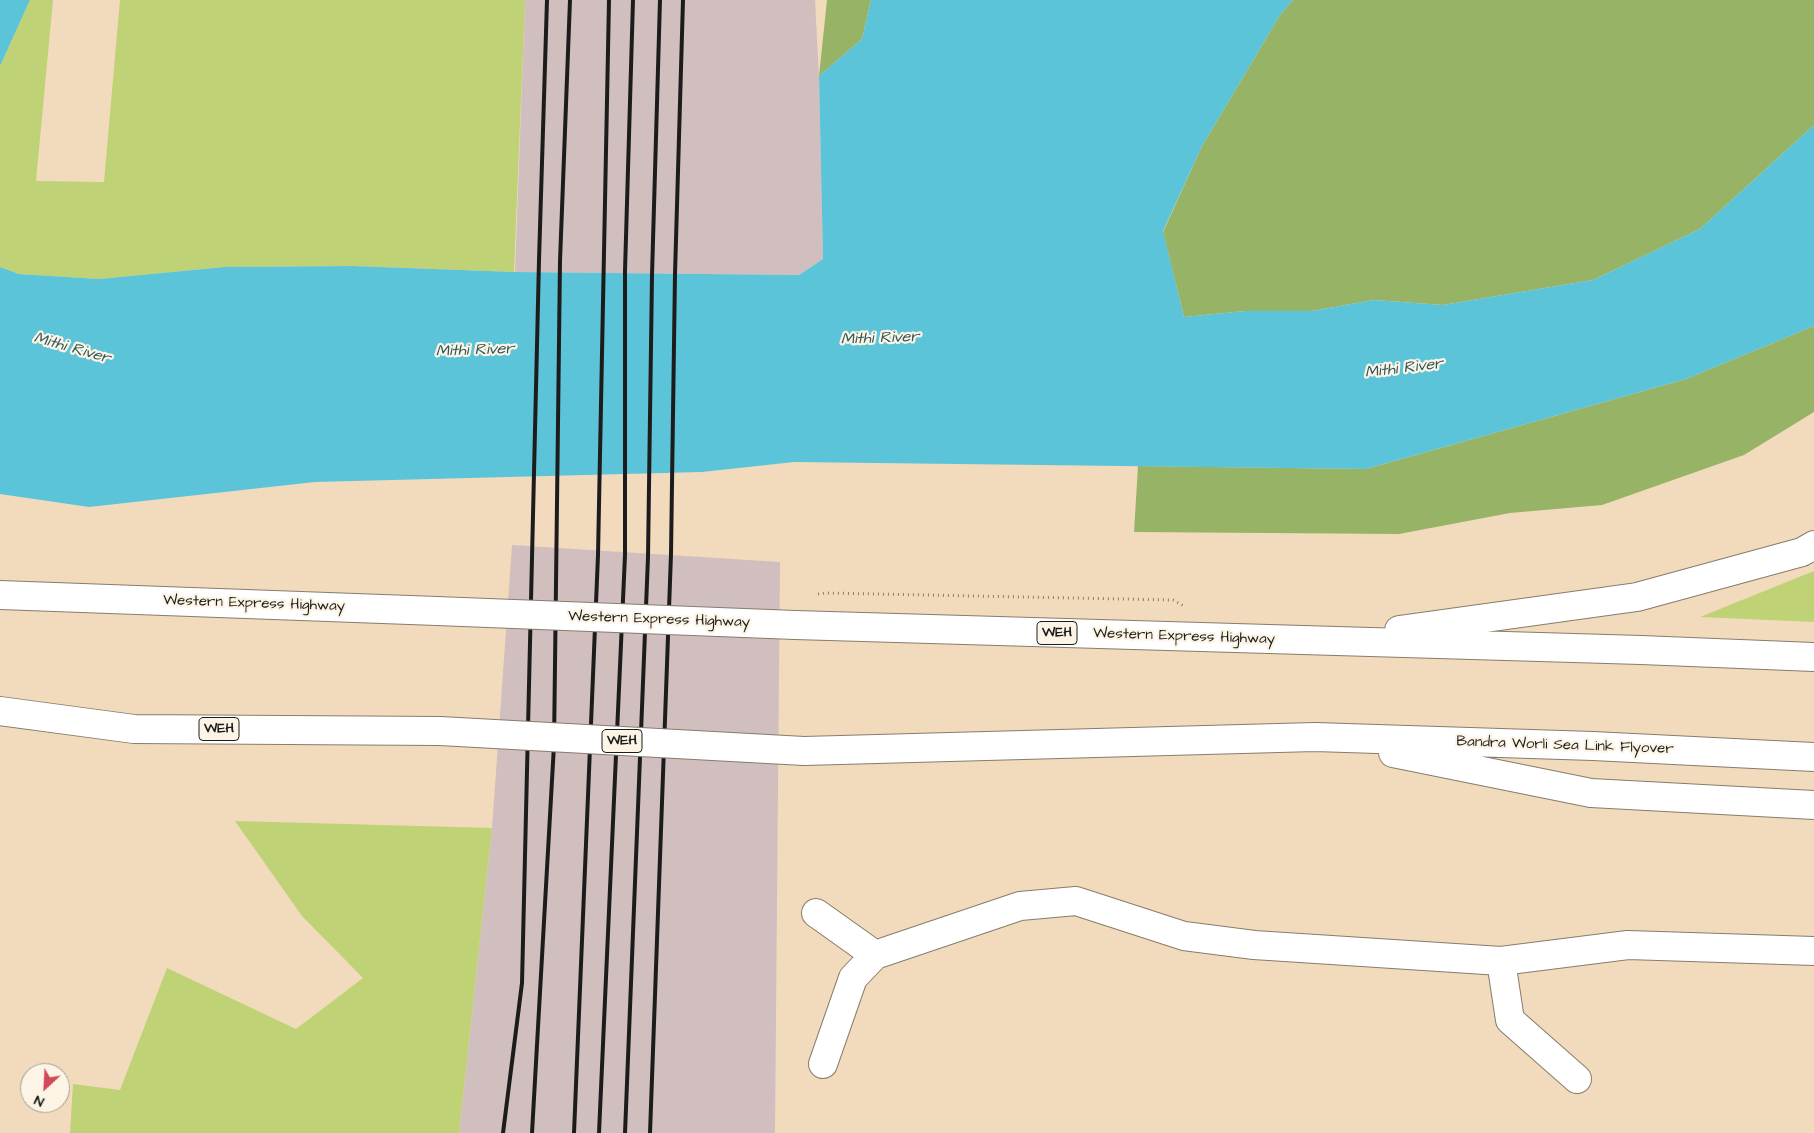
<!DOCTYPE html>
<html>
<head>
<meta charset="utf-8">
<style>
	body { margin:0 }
	#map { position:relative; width:1814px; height:1133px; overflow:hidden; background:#f2dbbc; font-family:"Architects Daughter",sans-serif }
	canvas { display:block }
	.north { position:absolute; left:20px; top:1063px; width:50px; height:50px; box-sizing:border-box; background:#fcf5e5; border:1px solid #a29e95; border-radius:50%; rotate:205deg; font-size:14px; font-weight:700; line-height:20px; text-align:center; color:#1c1c1c }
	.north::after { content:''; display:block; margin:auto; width:18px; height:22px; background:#d1495b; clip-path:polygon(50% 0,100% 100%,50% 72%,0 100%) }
</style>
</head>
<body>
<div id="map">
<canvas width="1814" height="1133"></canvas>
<div class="north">N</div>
</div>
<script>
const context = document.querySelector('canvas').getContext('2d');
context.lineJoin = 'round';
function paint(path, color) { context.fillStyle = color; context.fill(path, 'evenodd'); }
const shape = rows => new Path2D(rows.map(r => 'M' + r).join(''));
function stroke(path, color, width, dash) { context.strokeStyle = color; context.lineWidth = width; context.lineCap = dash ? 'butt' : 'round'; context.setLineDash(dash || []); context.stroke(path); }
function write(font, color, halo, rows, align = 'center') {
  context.font = font + ' "Architects Daughter",sans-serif'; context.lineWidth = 4.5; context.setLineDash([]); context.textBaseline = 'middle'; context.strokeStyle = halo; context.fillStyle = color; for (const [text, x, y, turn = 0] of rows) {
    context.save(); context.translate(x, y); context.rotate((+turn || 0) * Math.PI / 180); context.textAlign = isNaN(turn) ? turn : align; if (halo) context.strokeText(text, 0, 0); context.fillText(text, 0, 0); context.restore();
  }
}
paint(shape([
	[525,0,815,0,819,76,823,259,799,275,515,272],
	[512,545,780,562,775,1133,459,1133,492,828]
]), '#d1bfbf');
paint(shape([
	[30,0,53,0,36,181,104,182,120,0,525,0,514,272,352,266,224,267,99,279,19,274,0,267,0,66],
	[1814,571,1814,622,1700,617],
	[235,821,492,828,459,1133,70,1133,73,1084,120,1090,167,968,296,1029,363,978,302,916]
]), '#bfd275');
paint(shape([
	[827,0,871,0,862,39,819,76],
	[1293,0,1814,0,1814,125,1700,229,1593,280,1443,305,1374,300,1312,311,1245,311,1184,317,1163,232,1202,146,1280,15],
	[1814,326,1814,412,1744,455,1602,505,1510,513,1399,534,1134,532,1138,466,1366,469,1686,379]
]), '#97b466');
paint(shape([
	[0,0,30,0,0,66],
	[871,0,1293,0,1280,15,1202,146,1163,231,1184,317,1245,311,1312,311,1374,300,1443,305,1593,280,1700,229,1814,125,1814,326,1686,379,1366,469,794,462,702,472,315,482,89,507,0,494,0,267,19,274,99,279,224,267,352,266,515,272,799,275,823,259,819,76,862,39]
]), '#5cc4d8');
const street = shape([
	[816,913,875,955,1020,906,1076,901,1184,936,1254,945,1501,961,1628,945,1814,951],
	[1501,961,1510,1020,1577,1079],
	[823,1064,853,978,875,955]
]);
const highway = shape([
	[0,595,437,611],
	[795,625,1641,650,1814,657],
	[1399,630,1637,597,1802,552,1814,545],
	[0,711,134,729,440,731],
	[804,751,1315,737,1593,746,1814,757],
	[1393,753,1591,793,1814,805]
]);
stroke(street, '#877c6c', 30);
stroke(highway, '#877c6c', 30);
stroke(shape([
	[818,594,826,593,1173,600,1184,606]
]), '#877c6c', 3, [1, 4]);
stroke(street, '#fff', 28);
stroke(highway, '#fff', 28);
stroke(shape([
	[503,1133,522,983,539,260,547,0],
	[532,1133,554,745,560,261,570,0],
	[574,1133,598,555,609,0],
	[599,1133,625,555,625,271,633,0],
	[625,1133,648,557,652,275,660,0],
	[650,1133,671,554,675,274,683,0]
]), '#1c1c1c', 4);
const highwayBridge = shape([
	[437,611,795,625],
	[440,731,804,751]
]);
stroke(highwayBridge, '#877c6c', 30, []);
stroke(highwayBridge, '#fff', 28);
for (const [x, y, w] of [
	[1057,633,40],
	[219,729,40],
	[622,741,40]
]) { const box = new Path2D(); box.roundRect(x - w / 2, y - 11.5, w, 23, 4); context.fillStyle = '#fcf5e5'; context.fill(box); stroke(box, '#1c1c1c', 1); }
write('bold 14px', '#1c1c1c', null, [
	["WEH",1057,633],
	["WEH",219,729],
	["WEH",622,741]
]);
write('15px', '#1c1c1c', '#fcf5e5', [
	["Western Express Highway",254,604,2],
	["Western Express Highway",659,620,2],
	["Western Express Highway",1184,637,2],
	["Bandra Worli Sea Link Flyover",1565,746,2]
]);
write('italic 16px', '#32575e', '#fcf5e5', [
	["Mithi River",880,339,-2],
	["Mithi River",72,349,16],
	["Mithi River",475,351,-2],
	["Mithi River",1404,369,-7]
]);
</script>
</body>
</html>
